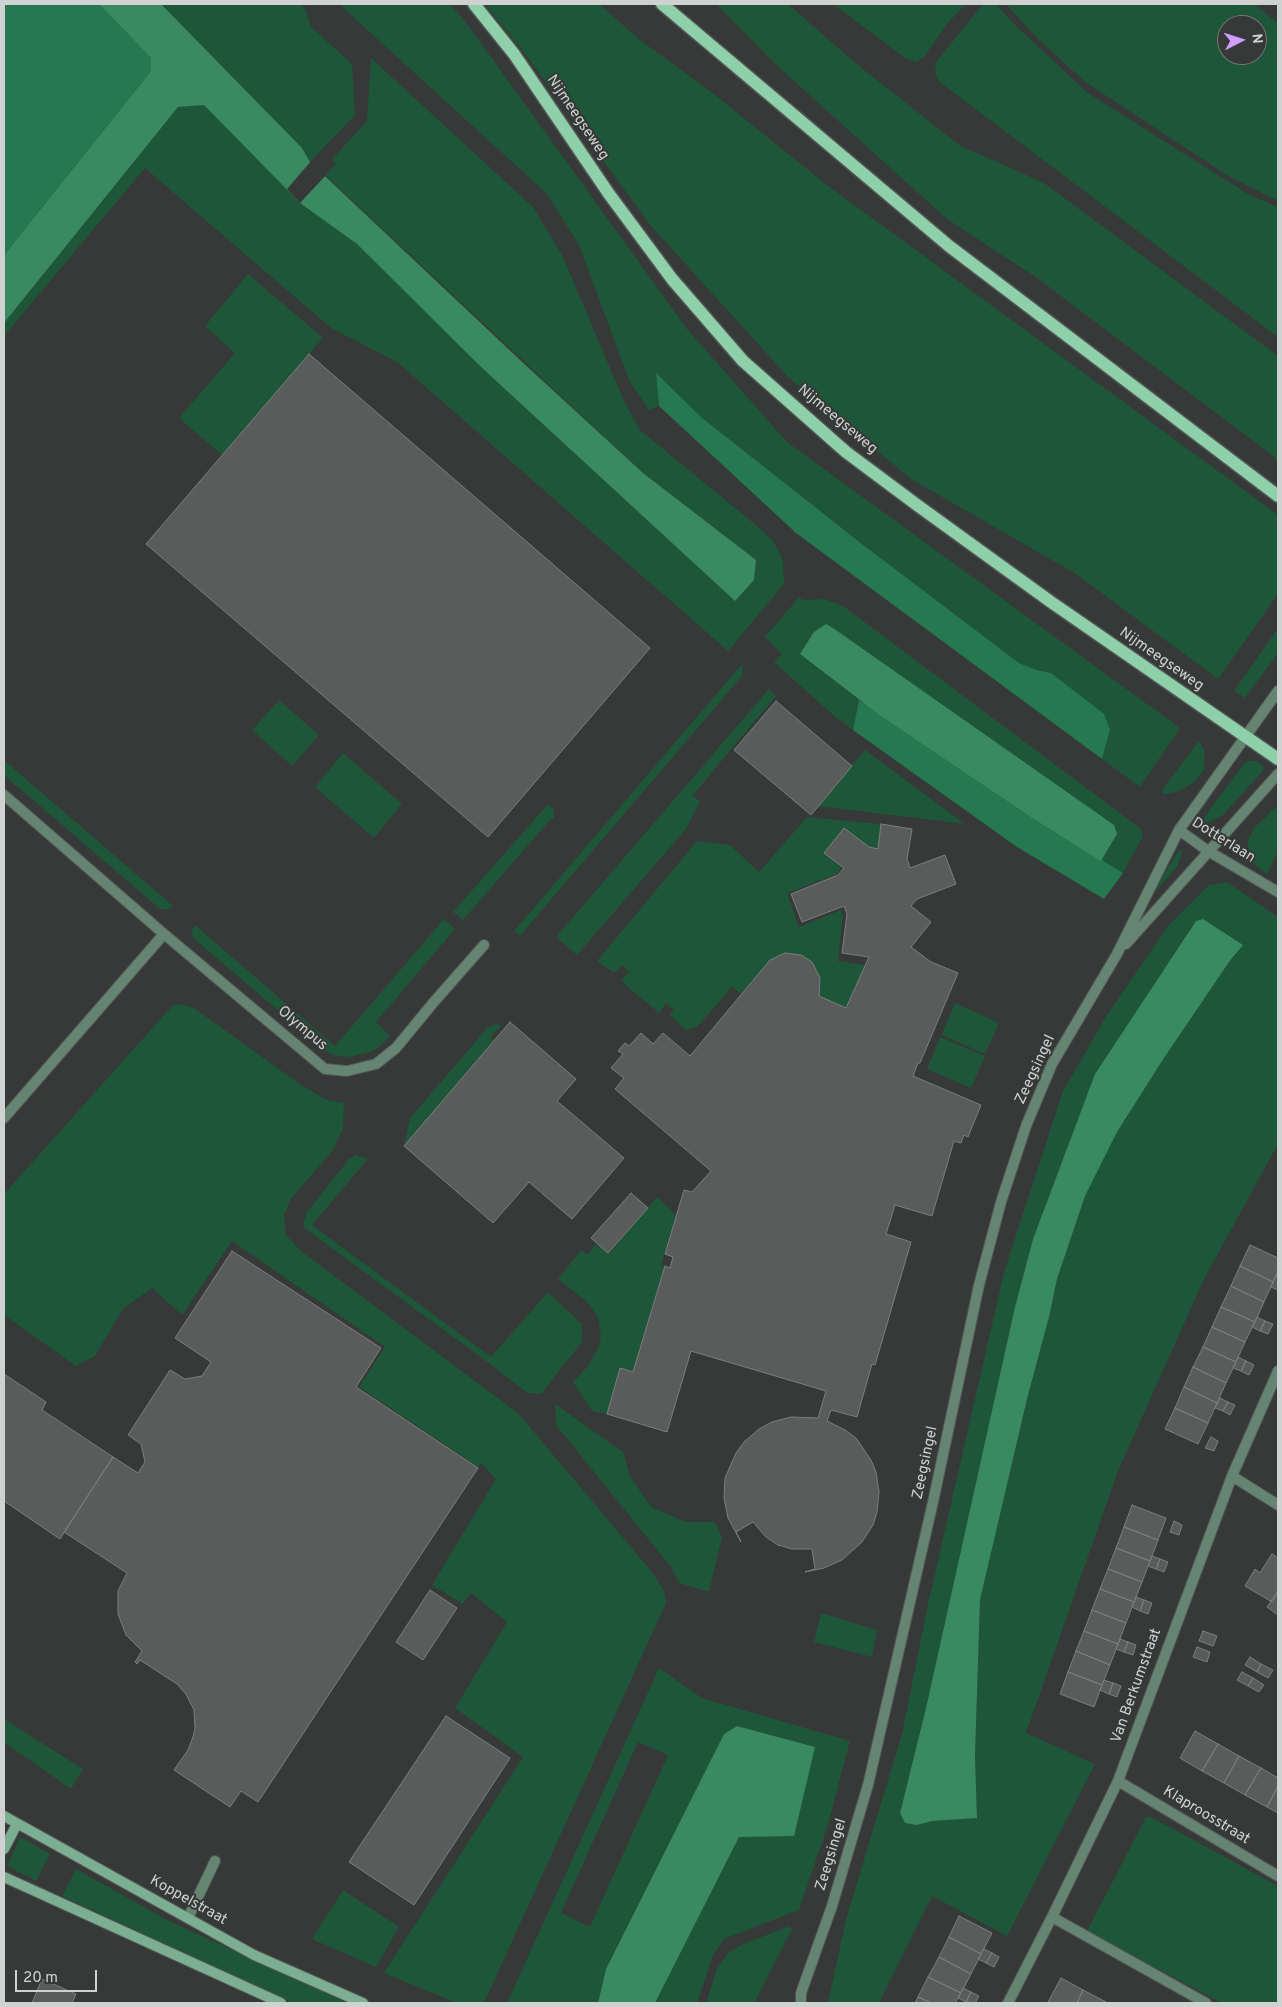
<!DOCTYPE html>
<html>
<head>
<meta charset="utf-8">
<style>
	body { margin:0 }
	#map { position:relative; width:1282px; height:2007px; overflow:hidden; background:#363937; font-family:Overpass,sans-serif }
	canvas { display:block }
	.frame { position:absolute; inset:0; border:5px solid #d0d2d1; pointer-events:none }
	.north { position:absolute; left:1217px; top:15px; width:50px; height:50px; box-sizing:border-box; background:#363937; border:1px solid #747675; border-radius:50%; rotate:85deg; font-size:14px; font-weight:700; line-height:20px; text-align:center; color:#d0d2d1 }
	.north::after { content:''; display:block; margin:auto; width:18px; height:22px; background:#d19dfe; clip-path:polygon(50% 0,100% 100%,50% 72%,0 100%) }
	.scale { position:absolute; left:15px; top:1970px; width:82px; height:22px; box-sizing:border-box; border:2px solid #d0d2d1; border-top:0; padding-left:6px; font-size:15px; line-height:18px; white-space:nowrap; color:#d0d2d1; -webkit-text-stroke:4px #363937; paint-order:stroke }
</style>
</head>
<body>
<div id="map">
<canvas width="1282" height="2007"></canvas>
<div class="frame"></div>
<div class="north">N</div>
<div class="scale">20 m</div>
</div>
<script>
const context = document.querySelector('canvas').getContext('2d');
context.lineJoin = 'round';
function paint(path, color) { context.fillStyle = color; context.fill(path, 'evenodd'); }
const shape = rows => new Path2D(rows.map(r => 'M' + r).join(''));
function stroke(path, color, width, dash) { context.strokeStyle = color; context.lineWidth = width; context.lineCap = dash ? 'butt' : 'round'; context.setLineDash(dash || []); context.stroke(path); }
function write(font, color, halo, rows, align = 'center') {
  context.font = font + ' Overpass,sans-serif'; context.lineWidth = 4; context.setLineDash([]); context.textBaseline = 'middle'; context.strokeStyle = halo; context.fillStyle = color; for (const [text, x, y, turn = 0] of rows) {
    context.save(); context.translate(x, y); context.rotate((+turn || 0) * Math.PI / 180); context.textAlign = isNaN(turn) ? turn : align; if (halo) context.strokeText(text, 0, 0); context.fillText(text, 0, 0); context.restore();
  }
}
paint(shape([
	[161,4,300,4,305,8,311,27,352,64,355,115,310,162,302,148],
	[339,4,450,4,465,21,687,329,787,442,1180,728,1140,787,1102,759,1110,730,1051,673,1037,670,1019,663,862,544,701,417,656,374,659,406,649,410,629,380,579,245,546,193],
	[485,4,599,4,640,40,710,91,827,185,1278,515,1278,594,1218,679,1076,574,911,479,788,377,651,226,525,54],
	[716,4,788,4,853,61,959,145,1044,183,1278,356,1278,463,1272,455,1037,278,947,219,773,62],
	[833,4,966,4,947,24,924,57,916,62,906,59],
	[983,4,996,4,1016,26,1088,93,1248,194,1278,207,1278,337,938,81,935,72,936,62],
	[1006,4,1254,4,1278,23,1278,201,1228,176,1084,81,1036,37],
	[1227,25,1257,25,1257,55,1227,55],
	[371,58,533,207,562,255,624,401,640,430,757,526,772,540,780,553,783,562,784,584,728,651,397,362,331,328,145,168,4,336,4,323,178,107,204,105,300,203,357,244,481,367,735,601,754,580,756,560,643,473,325,175,336,164,332,159,367,121],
	[248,274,323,338,222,455,179,418,235,353,205,326],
	[799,597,803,600,825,599,843,606,1141,829,1143,836,1123,873,1101,861,1117,834,833,628,800,654,859,700,853,730,833,715,774,662,782,654,765,637],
	[1278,628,1278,653,1245,698,1234,691],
	[743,663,742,676,520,936,514,931],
	[769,689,776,696,693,795,700,802,686,829,577,955,556,937],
	[279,700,319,735,292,766,252,730],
	[1198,742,1201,743,1205,753,1204,770,1195,781,1185,788,1173,793,1162,794,1164,787],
	[865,750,965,824,817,806],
	[343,753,402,804,374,838,315,787],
	[4,760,173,906,170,909,160,909,4,775],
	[1248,761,1256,761,1262,765,1264,768,1262,772,1223,815,1212,821,1204,822,1203,819,1210,809,1243,765],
	[548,804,554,809,554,818,551,819,463,920,453,912],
	[1278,805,1278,852,1267,874,1257,867,1251,860,1248,851,1248,841,1254,828],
	[807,817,881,824,878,849,869,847,844,828,824,853,842,867,837,874,787,893,799,927,841,910,843,915,838,961,865,965,846,1008,819,996,820,978,812,962,801,955,785,953,770,960,741,994,732,987,697,1027,686,1030,670,1015,674,1010,666,1003,659,1013,621,981,629,972,622,965,614,973,597,961,697,841,730,845,759,872],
	[1179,850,1181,850,1182,852,1177,867,1153,894,1153,892],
	[1227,882,1278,917,1278,1144,1204,1279,1118,1471,1026,1733,1095,1764,1007,1936,932,1896,879,2003,828,2003,846,1919,902,1734,928,1604,1004,1272,1063,1091,1107,1015,1168,926,1209,885],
	[1203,919,1236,955,1229,962,1164,1058,1117,1132,1085,1196,1057,1279,1049,1317,1027,1399,980,1600,975,1756,977,1818,932,1821,917,1825,900,1812,926,1708,1015,1307,1033,1239,1095,1074,1196,921],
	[444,919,455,929,376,1022,390,1036,379,1047,370,1052,349,1057,333,1055,327,1052,193,938,191,931,195,925,335,1046],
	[955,1003,999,1023,985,1054,942,1035],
	[181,1004,194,1008,301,1085,327,1100,344,1103,343,1128,333,1150,291,1199,284,1215,286,1235,302,1252,518,1413,652,1572,664,1591,666,1603,484,2003,457,2003,384,1973,523,1757,455,1708,507,1622,471,1593,463,1604,432,1585,496,1479,481,1463,478,1467,359,1387,385,1347,232,1241,182,1315,152,1288,123,1309,95,1356,76,1366,4,1315,4,1194,173,1005],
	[497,1024,501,1026,490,1037,494,1040,404,1146,410,1118,488,1027],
	[940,1037,985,1056,971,1088,927,1069],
	[356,1155,368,1159,312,1225,491,1357,548,1292,582,1324,582,1342,541,1394,527,1393,493,1366,304,1228,303,1223,307,1212,349,1159],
	[657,1197,676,1215,661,1265,665,1266,633,1372,620,1368,607,1414,592,1411,573,1382,588,1366,598,1348,601,1336,598,1317,587,1302,558,1279,581,1250,587,1255,597,1243,609,1253],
	[555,1404,623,1452,630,1476,651,1507,686,1522,715,1522,722,1537,709,1592,679,1583,671,1567,556,1425],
	[821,1613,877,1630,872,1657,814,1642],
	[659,1668,702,1698,850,1741,827,1828,799,1910,724,1939,713,1955,697,2003,655,2003,739,1837,815,1747,737,1726,724,1734,606,1969,598,2003,507,2003],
	[638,1742,668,1755,590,1927,561,1913],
	[4,1719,83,1769,71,1789,4,1742],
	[1146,1817,1151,1817,1278,1886,1278,2003,1222,2003,1087,1931],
	[20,1837,50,1854,36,1881,7,1866],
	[76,1869,167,1920,348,2003,293,2003,62,1896],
	[343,1890,399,1927,376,1967,312,1939],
	[790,1926,792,1929,754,2003,706,2003,717,1969,728,1953,743,1944]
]), '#1d5639');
paint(shape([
	[4,4,99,4,151,58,151,71,4,255],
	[656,373,701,417,862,544,1019,663,1037,670,1051,673,1104,714,1110,730,1102,759,796,533,659,406],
	[859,700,1032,818,1123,873,1104,899,1017,847,853,730]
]), '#257850');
paint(shape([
	[99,4,161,4,302,148,310,162,519,359,643,473,756,560,754,580,735,601,481,367,357,244,300,203,204,105,178,107,4,323,4,255,151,71,151,58],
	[826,624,833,628,1114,825,1117,834,1101,861,1032,818,878,714,800,654,814,632],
	[1203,919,1243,945,1229,962,1164,1058,1117,1132,1085,1196,1057,1279,1049,1317,1027,1399,980,1600,975,1756,977,1818,932,1821,917,1825,905,1823,900,1813,926,1708,1015,1307,1033,1239,1095,1074,1196,921],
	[737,1726,815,1747,794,1836,739,1837,655,2003,598,2003,606,1969,724,1734]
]), '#3a8a61');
paint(shape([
	[312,160,327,174,300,203,287,189]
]), '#363937');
const building = shape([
	[309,354,650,648,488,837,146,544,309,354],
	[776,701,852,766,811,815,734,750,776,701],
	[881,824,912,829,907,859,910,868,945,855,956,884,917,899,911,906,931,922,911,947,931,962,958,973,920,1063,918,1063,913,1076,981,1105,968,1137,964,1135,961,1143,954,1141,932,1216,895,1205,886,1234,911,1242,875,1365,872,1364,857,1417,831,1410,827,1421,845,1430,856,1438,871,1460,876,1472,879,1492,877,1512,873,1525,862,1542,842,1560,824,1568,805,1572,815,1569,812,1549,792,1549,778,1545,766,1537,753,1522,736,1532,741,1542,728,1518,724,1498,725,1478,736,1453,744,1442,759,1429,772,1422,791,1417,818,1418,826,1391,691,1351,667,1432,607,1414,620,1368,633,1372,665,1266,670,1268,673,1257,665,1254,684,1190,692,1192,711,1171,615,1089,624,1078,611,1068,623,1054,618,1051,625,1043,629,1046,641,1033,653,1044,663,1033,690,1056,770,960,785,953,801,955,812,962,820,978,819,996,846,1008,869,957,842,953,847,914,844,906,802,922,791,894,838,875,844,868,824,853,844,828,869,847,878,849,881,824],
	[510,1022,576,1079,557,1101,624,1158,572,1219,529,1182,493,1223,404,1146,510,1022],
	[631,1193,648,1208,608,1253,591,1238,631,1193],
	[1250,1245,1278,1258,1278,1271,1273,1282,1240,1266,1250,1245],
	[232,1251,381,1348,356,1387,478,1468,258,1802,241,1791,230,1807,174,1770,188,1750,193,1737,195,1728,194,1710,186,1694,177,1684,140,1660,137,1664,135,1662,142,1651,126,1635,118,1614,118,1591,127,1573,64,1532,113,1457,138,1473,145,1462,141,1444,128,1435,170,1370,185,1379,202,1376,211,1362,175,1338,232,1251],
	[1240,1266,1273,1282,1264,1302,1231,1286,1240,1266],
	[1276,1276,1278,1278,1278,1290,1271,1287,1276,1276],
	[1231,1286,1264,1302,1255,1322,1221,1307,1231,1286],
	[1221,1307,1255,1322,1245,1342,1212,1327,1221,1307],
	[1257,1317,1265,1321,1260,1331,1252,1327,1257,1317],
	[1265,1321,1273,1324,1268,1334,1260,1331,1265,1321],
	[1212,1327,1245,1342,1236,1362,1203,1347,1212,1327],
	[1203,1347,1236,1362,1226,1383,1193,1367,1203,1347],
	[1238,1357,1246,1361,1241,1371,1233,1368,1238,1357],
	[1246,1361,1254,1365,1249,1375,1241,1371,1246,1361],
	[1193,1367,1226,1383,1217,1403,1184,1387,1193,1367],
	[4,1374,46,1402,42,1410,113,1457,60,1539,4,1501,4,1374],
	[1184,1387,1217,1403,1208,1423,1175,1408,1184,1387],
	[1220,1398,1228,1402,1223,1411,1215,1408,1220,1398],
	[1228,1402,1235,1405,1230,1415,1223,1411,1228,1402],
	[1175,1408,1208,1423,1198,1444,1165,1429,1175,1408],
	[1211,1437,1218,1441,1214,1451,1205,1448,1211,1437],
	[1132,1505,1166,1518,1158,1540,1124,1527,1132,1505],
	[1174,1521,1182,1525,1179,1535,1170,1532,1174,1521],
	[1124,1527,1158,1540,1150,1561,1116,1548,1124,1527],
	[1116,1548,1150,1561,1142,1582,1108,1569,1116,1548],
	[1272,1554,1278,1558,1278,1591,1272,1602,1245,1586,1255,1569,1260,1573,1272,1554],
	[1152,1556,1160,1559,1156,1569,1148,1566,1152,1556],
	[1160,1559,1168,1562,1164,1572,1156,1569,1160,1559],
	[1108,1569,1142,1582,1134,1602,1100,1589,1108,1569],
	[1100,1589,1134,1602,1126,1623,1092,1610,1100,1589],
	[430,1590,457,1608,423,1660,396,1642,430,1590],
	[1278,1591,1278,1615,1267,1607,1278,1591],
	[1136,1597,1144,1600,1140,1611,1132,1607,1136,1597],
	[1144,1600,1152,1603,1148,1614,1140,1611,1144,1600],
	[1092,1610,1126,1623,1118,1644,1084,1631,1092,1610],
	[1084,1631,1118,1644,1110,1665,1076,1651,1084,1631],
	[1203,1631,1217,1636,1213,1646,1199,1641,1203,1631],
	[1120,1639,1128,1642,1124,1652,1116,1649,1120,1639],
	[1128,1642,1136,1645,1133,1655,1124,1652,1128,1642],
	[1197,1647,1210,1652,1207,1662,1193,1657,1197,1647],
	[1076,1651,1110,1665,1102,1685,1068,1672,1076,1651],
	[1250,1657,1261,1664,1257,1672,1245,1665,1250,1657],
	[1261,1664,1273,1670,1268,1678,1257,1672,1261,1664],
	[1068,1672,1102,1685,1094,1707,1060,1694,1068,1672],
	[1242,1672,1253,1678,1248,1686,1237,1680,1242,1672],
	[1253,1678,1264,1685,1259,1692,1248,1686,1253,1678],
	[1104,1680,1113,1683,1109,1694,1100,1690,1104,1680],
	[1113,1683,1121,1686,1117,1697,1109,1694,1113,1683],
	[446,1716,510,1758,414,1905,349,1862,446,1716],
	[1195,1731,1218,1744,1202,1771,1180,1758,1195,1731],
	[1218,1744,1239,1756,1224,1783,1202,1771,1218,1744],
	[1239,1756,1261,1768,1245,1795,1224,1783,1239,1756],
	[1261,1768,1278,1778,1278,1786,1267,1807,1245,1795,1261,1768],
	[1278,1786,1278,1813,1267,1807,1278,1786],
	[959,1916,992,1933,981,1954,949,1937,959,1916],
	[949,1937,981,1954,971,1974,939,1957,949,1937],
	[984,1949,992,1953,986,1963,978,1959,984,1949],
	[992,1953,999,1957,994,1967,986,1963,992,1953],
	[939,1957,971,1974,961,1993,928,1977,939,1957],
	[928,1977,961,1993,955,2003,931,2003,918,1997,928,1977],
	[1061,1978,1083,1990,1077,2003,1051,2003,1048,2002,1061,1978],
	[42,1979,76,1994,72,2003,73,2003,32,2003,42,1979],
	[963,1988,971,1992,966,2002,958,1998,963,1988],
	[1083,1990,1106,2002,1105,2003,1077,2003,1083,1990],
	[971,1992,979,1996,975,2003,966,2002,971,1992],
	[918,1997,931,2003,915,2003,918,1997]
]);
paint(building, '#595c5a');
stroke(building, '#7b7f7d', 1);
const street = shape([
	[4,795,164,934,325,1069,347,1071,376,1064,396,1048,433,1003,484,945],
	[1179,830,1208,851,1278,892],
	[1126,944,1278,774],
	[4,1118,164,934],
	[1232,1476,1278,1505],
	[1118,1781,1278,1876],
	[1052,1917,1206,2003],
	[188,1918,215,1861],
	[801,2003,801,1993,832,1906,868,1785,933,1502,979,1285,1001,1202,1026,1126,1052,1064,1117,954,1179,830,1278,691],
	[1008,2003,1052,1917,1118,1781,1232,1476,1278,1371]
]);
const secondary = shape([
	[4,1816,254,1955,363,2003],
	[4,1849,17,1824],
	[4,1877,281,2003]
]);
const primary = shape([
	[474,4,514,54,609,194,672,279,743,361,846,452,917,505,1051,602,1278,759],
	[662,4,949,246,1278,496]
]);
stroke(street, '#525553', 12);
stroke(secondary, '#525553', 12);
stroke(primary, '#525553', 15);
stroke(street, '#658471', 10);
stroke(secondary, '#7caf91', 10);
stroke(primary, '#8ed0a9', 12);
write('15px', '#d0d2d1', '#363937', [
	["Nijmeegseweg",577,118,56],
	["Nijmeegseweg",837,420,40],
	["Nijmeegseweg",1161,660,35],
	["Dotterlaan",1223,841,32],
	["Olympus",302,1029,40],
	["Zeegsingel",1036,1070,-65],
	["Zeegsingel",926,1463,-78],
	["Van Berkumstraat",1137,1686,-70],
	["Klaproosstraat",1206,1816,31],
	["Zeegsingel",832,1855,-73],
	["Koppelstraat",188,1901,29]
]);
</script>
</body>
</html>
